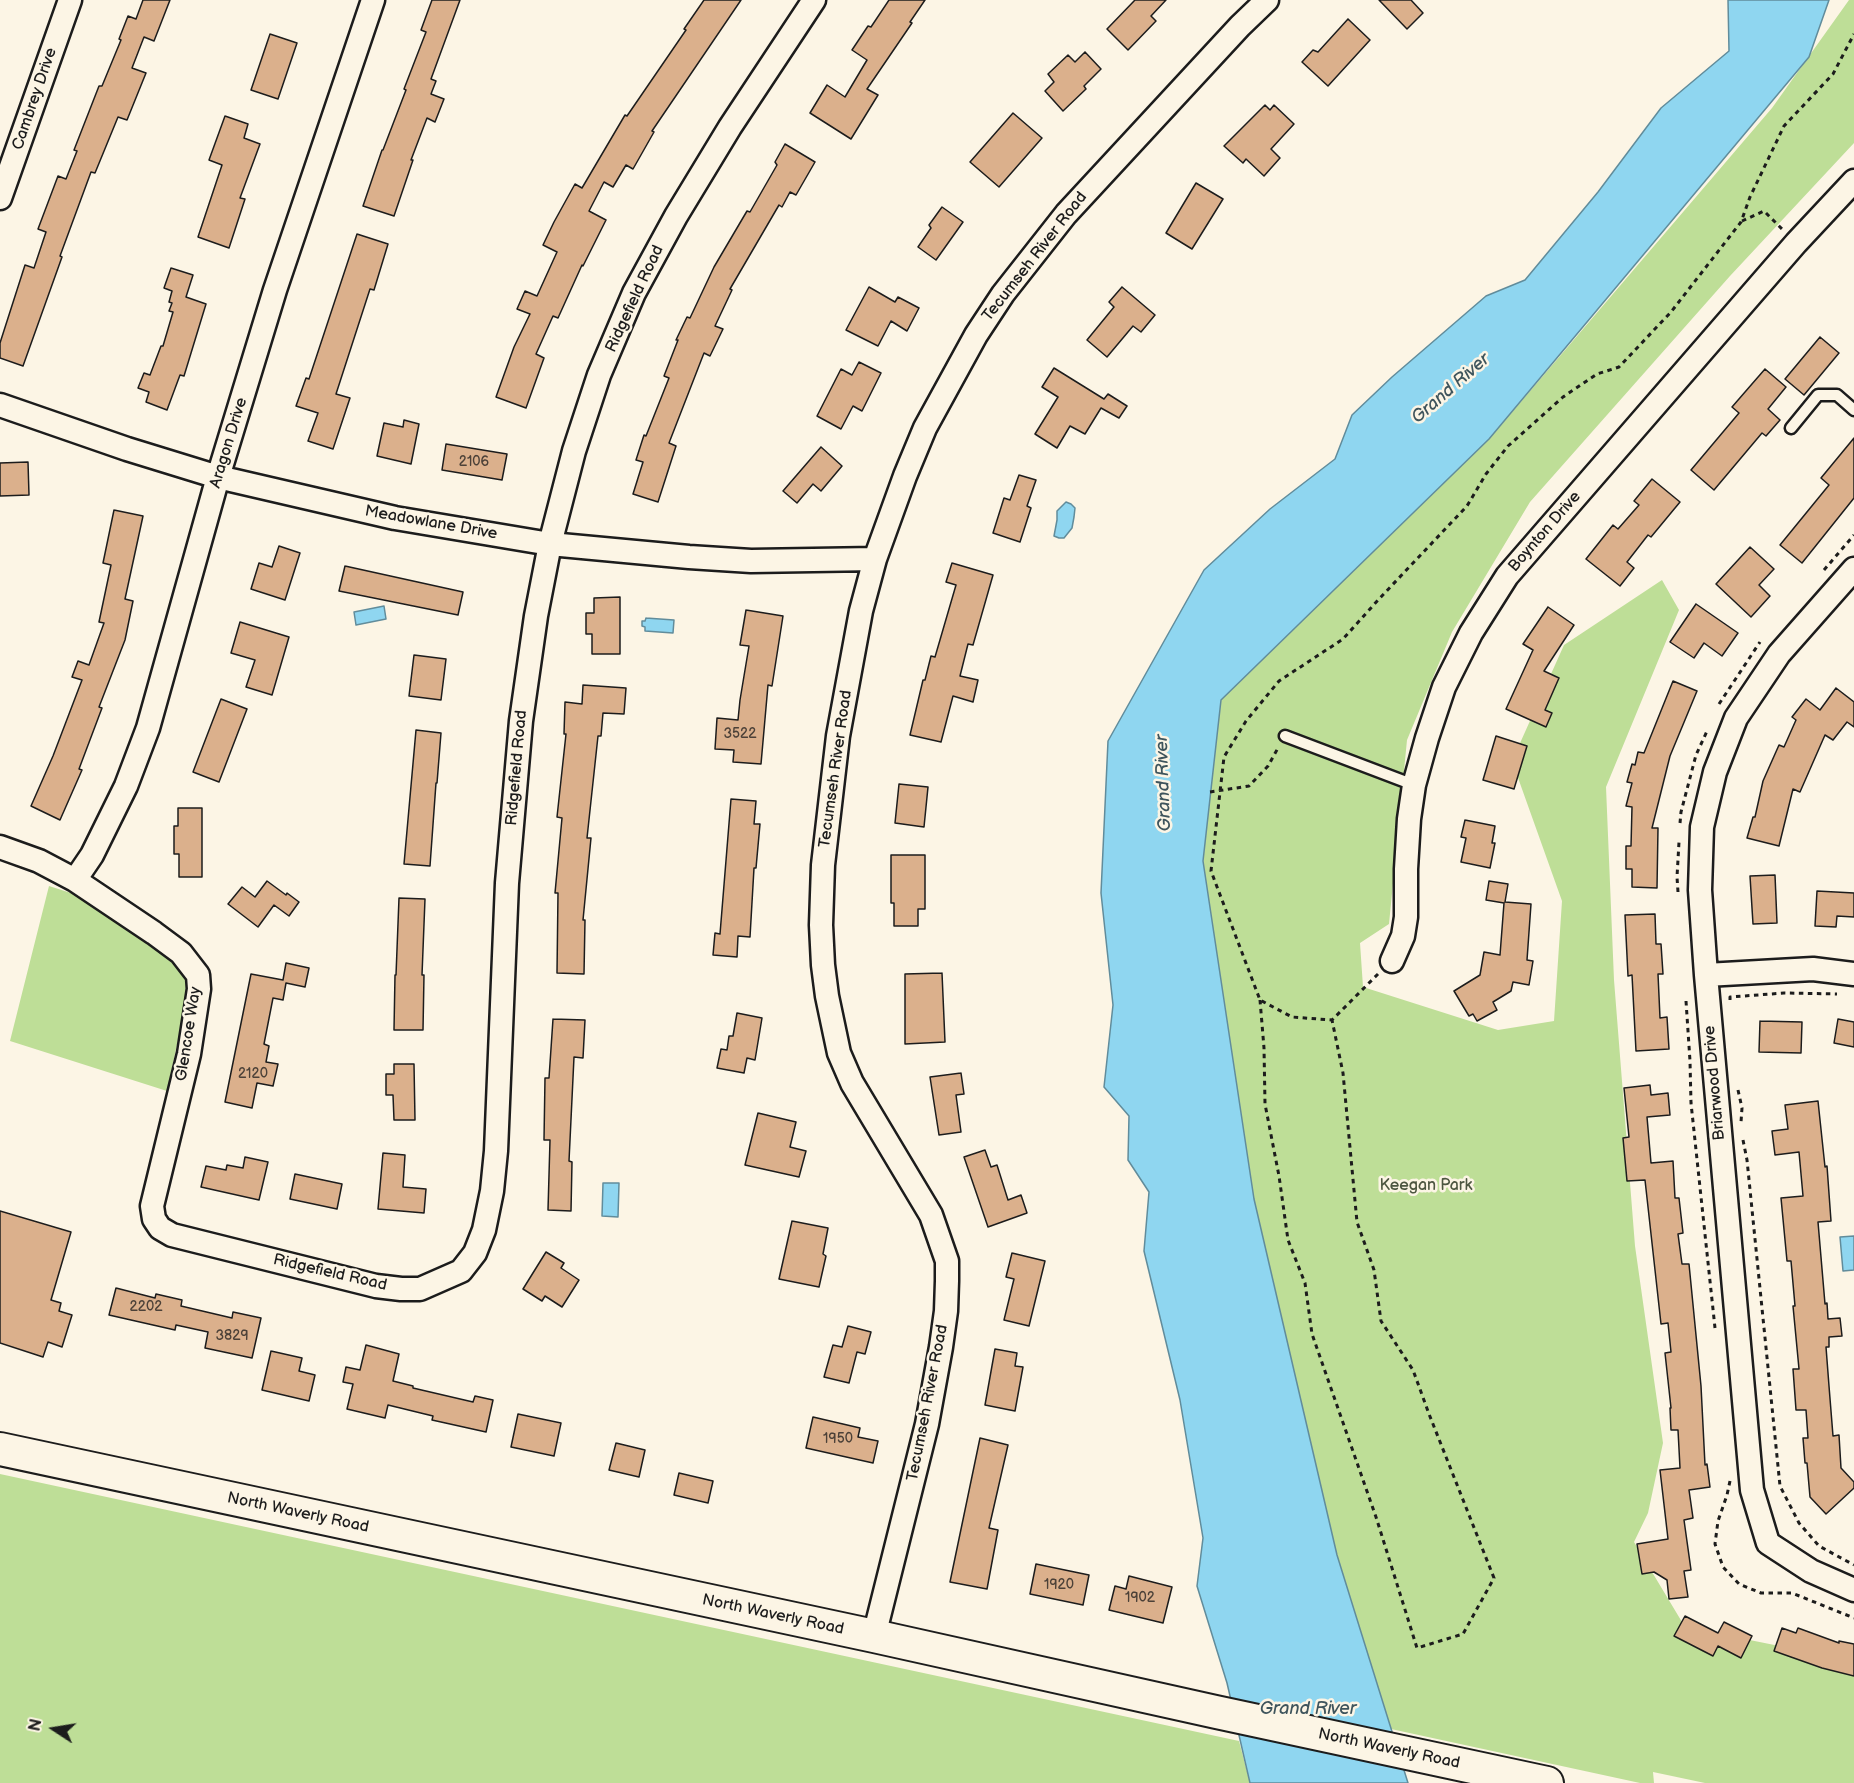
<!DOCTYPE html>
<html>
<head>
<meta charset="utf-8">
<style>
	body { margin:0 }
	#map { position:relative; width:1854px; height:1783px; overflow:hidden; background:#fcf5e5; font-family:"Balsamiq Sans",sans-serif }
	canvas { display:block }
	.north { position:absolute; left:24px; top:1699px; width:60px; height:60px; -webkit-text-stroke:4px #fcf5e5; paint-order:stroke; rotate:282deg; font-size:16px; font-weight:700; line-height:24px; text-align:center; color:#1c1c1c }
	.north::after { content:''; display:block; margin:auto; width:21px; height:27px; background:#1c1c1c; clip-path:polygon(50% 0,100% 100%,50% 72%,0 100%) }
</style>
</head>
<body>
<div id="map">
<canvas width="1854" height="1783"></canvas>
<div class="north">N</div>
</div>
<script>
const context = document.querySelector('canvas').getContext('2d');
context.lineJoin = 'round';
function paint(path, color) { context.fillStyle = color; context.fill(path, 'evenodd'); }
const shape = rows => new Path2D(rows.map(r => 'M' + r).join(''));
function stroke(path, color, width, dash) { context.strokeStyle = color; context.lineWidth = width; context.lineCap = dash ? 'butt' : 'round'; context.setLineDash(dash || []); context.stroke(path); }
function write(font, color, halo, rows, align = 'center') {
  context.font = font + ' "Balsamiq Sans",sans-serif'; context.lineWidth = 5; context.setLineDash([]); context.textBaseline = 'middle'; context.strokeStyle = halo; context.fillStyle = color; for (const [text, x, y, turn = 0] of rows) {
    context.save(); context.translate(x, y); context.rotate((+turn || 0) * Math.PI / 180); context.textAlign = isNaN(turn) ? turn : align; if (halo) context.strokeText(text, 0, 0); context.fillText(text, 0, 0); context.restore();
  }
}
paint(shape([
	[1849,0,1854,0,1854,143,1730,276,1530,502,1452,632,1407,740,1389,924,1360,943,1363,987,1498,1030,1554,1021,1562,901,1512,761,1564,645,1662,580,1679,610,1606,787,1614,980,1635,1246,1663,1443,1648,1513,1634,1542,1685,1627,1854,1661,1854,1783,1705,1783,1653,1772,1654,1783,1640,1783,1391,1729,1337,1555,1254,1199,1203,861,1221,700,1489,439,1772,108],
	[49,886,74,894,171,958,189,977,187,998,167,1091,10,1041],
	[0,1474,1239,1741,1250,1783,0,1783]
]), '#bede97');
const water = shape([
	[1728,0,1829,0,1809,57,1489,439,1221,700,1203,861,1254,1199,1337,1555,1408,1783,1250,1783,1227,1683,1197,1586,1203,1538,1180,1400,1144,1251,1149,1192,1128,1160,1129,1116,1104,1087,1113,1005,1101,893,1108,741,1204,570,1270,509,1335,459,1352,415,1392,377,1486,296,1525,280,1598,192,1661,108,1729,51,1728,0],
	[1066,502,1071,504,1075,508,1074,517,1072,528,1064,538,1059,538,1054,536,1057,520,1057,511,1066,502],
	[384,606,386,619,356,625,354,612,384,606],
	[646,618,674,620,673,633,645,631,645,627,642,626,642,621,645,621,646,618],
	[603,1183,619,1183,618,1217,602,1216,603,1183],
	[1854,1236,1854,1270,1843,1271,1840,1237,1854,1236]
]);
paint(water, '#8fd6f0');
stroke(water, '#618c9b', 1.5);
const building = shape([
	[143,0,170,0,154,41,144,37,132,68,146,73,127,120,118,117,95,173,91,172,60,256,62,257,23,366,0,358,0,343,25,265,34,268,46,232,38,229,58,176,66,179,77,151,74,150,99,86,102,86,121,40,119,39,128,16,136,19,143,0],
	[432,0,460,0,431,79,436,81,431,94,444,99,435,122,427,118,411,160,413,160,394,216,363,206,382,150,383,150,406,90,404,89,426,32,421,30,432,0],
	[704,0,741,0,652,131,654,132,633,169,626,165,613,187,604,182,589,211,606,220,583,266,582,265,558,318,553,316,536,354,544,358,526,408,496,397,514,347,530,314,517,309,525,291,537,296,557,252,543,245,554,222,575,184,582,188,625,115,627,116,686,30,684,29,704,0],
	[889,0,925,0,910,22,912,23,867,89,878,95,851,139,810,113,827,85,845,97,867,60,852,50,868,26,871,27,889,0],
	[1135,0,1166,0,1151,16,1156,21,1128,50,1107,29,1135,0],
	[1379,0,1411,0,1423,13,1407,29,1379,0],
	[1348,19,1370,40,1328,86,1302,62,1313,50,1318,52,1348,19],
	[270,34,297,43,278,99,251,90,270,34],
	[1085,52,1101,69,1084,86,1086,89,1063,111,1045,91,1054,82,1048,74,1068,55,1075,62,1085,52],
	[1265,105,1270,110,1274,105,1294,124,1271,149,1280,158,1264,176,1246,159,1243,163,1224,146,1265,105],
	[1013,113,1042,138,999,187,970,162,1013,113],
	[225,116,248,124,244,138,260,144,240,198,245,199,229,248,198,237,222,165,209,160,225,116],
	[785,144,815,162,796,195,790,192,782,207,779,205,730,289,732,290,715,326,723,329,710,356,704,353,669,443,676,446,658,502,633,494,643,462,636,460,644,435,646,436,669,378,664,376,678,340,676,340,687,317,690,318,714,267,747,211,750,212,777,165,775,162,785,144],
	[1196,183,1223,199,1192,249,1166,233,1196,183],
	[942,207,963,222,936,260,918,247,931,228,929,225,942,207],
	[357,234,388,244,374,290,370,289,336,394,350,398,333,449,308,441,318,413,296,406,306,378,309,379,357,234],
	[171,268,193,275,186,297,206,304,184,376,180,375,167,410,146,402,149,392,138,388,144,373,150,375,161,346,163,346,173,312,169,311,172,303,169,302,172,291,164,288,171,268],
	[869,287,895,302,898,297,919,308,907,331,891,321,878,346,846,330,869,287],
	[1122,287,1155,315,1141,332,1133,326,1107,357,1087,340,1114,307,1109,302,1122,287],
	[1820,337,1839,353,1804,395,1785,379,1820,337],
	[859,362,881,373,862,411,853,406,841,429,817,416,841,369,852,375,859,362],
	[1054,368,1104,399,1108,394,1127,406,1119,418,1101,408,1085,434,1070,426,1057,448,1035,434,1058,397,1042,387,1054,368],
	[1765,369,1786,387,1768,409,1780,420,1766,436,1762,433,1714,490,1691,470,1739,413,1732,407,1765,369],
	[404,420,419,424,411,464,377,456,384,423,403,427,404,420],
	[1854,438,1854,498,1802,563,1780,545,1829,485,1821,478,1854,438],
	[446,444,507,454,502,480,442,470,446,444],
	[821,447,842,466,821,491,813,484,797,503,783,491,821,447],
	[28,462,29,495,0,496,0,463,28,462],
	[1019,475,1036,480,1027,506,1031,508,1020,542,993,533,1004,498,1010,500,1019,475],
	[1652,479,1680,502,1651,537,1648,535,1627,562,1634,568,1620,586,1586,559,1613,525,1618,529,1639,505,1634,501,1652,479],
	[114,510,143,516,125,599,133,601,125,640,99,707,102,708,79,769,82,770,60,820,31,806,53,756,82,680,72,677,78,661,89,665,104,623,99,622,111,565,103,563,114,510],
	[279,546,300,553,285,600,251,589,259,563,272,567,279,546],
	[1750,547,1774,569,1759,585,1770,596,1751,617,1716,584,1750,547],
	[952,563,993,575,973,645,968,644,960,676,978,680,973,702,953,696,941,742,910,735,923,680,925,680,931,656,935,657,956,585,946,582,952,563],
	[345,566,463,592,458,615,339,591,345,566],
	[620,597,620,654,592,654,592,634,586,634,586,613,594,613,594,598,620,597],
	[1696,604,1738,633,1722,656,1704,643,1694,658,1670,642,1696,604],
	[1548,607,1574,625,1544,671,1559,678,1545,710,1552,713,1546,727,1506,709,1533,650,1523,644,1548,607],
	[746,610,783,616,772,686,768,685,761,764,733,762,734,750,715,749,717,718,738,720,740,700,749,646,740,645,746,610],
	[240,622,289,637,272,695,246,687,255,660,231,653,240,622],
	[414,655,446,659,441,700,409,696,414,655],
	[1673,681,1697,691,1670,756,1652,828,1658,828,1657,888,1632,887,1632,869,1626,869,1626,846,1631,846,1632,807,1626,806,1632,783,1627,782,1632,764,1635,765,1638,752,1644,753,1673,681],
	[583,685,626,688,624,714,603,713,601,736,598,736,587,838,591,838,583,920,585,920,584,974,557,973,558,893,555,893,562,818,557,817,566,734,564,734,565,702,582,704,583,685],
	[1836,688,1854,702,1854,727,1847,722,1833,740,1825,735,1800,792,1793,789,1779,846,1747,838,1753,817,1755,817,1763,781,1779,745,1784,747,1796,720,1792,717,1806,699,1820,710,1836,688],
	[221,699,247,709,219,782,193,772,221,699],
	[416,730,441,733,437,783,436,783,430,866,404,864,416,730],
	[1496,736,1527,746,1514,789,1483,780,1496,736],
	[899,784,928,787,924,827,895,823,899,784],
	[731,799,756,801,754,824,760,824,756,868,754,868,750,937,738,936,737,957,713,955,715,933,720,934,731,799],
	[178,808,202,808,202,877,179,877,179,854,174,854,174,826,178,826,178,808],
	[1465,820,1495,826,1492,843,1495,843,1490,868,1461,862,1466,838,1461,837,1465,820],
	[891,855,925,855,925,909,918,909,918,926,894,926,894,903,891,903,891,855],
	[1775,875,1777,923,1753,924,1750,876,1775,875],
	[267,881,286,895,287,893,299,902,289,916,274,905,258,927,228,904,242,887,255,897,267,881],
	[1489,881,1508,884,1505,902,1531,904,1527,960,1533,961,1529,985,1513,982,1511,991,1493,1002,1497,1010,1477,1021,1473,1014,1469,1016,1454,991,1480,975,1484,952,1500,955,1504,903,1486,900,1489,881],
	[1817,891,1854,893,1854,917,1837,916,1836,927,1815,926,1817,891],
	[399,898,425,899,422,975,424,975,423,1030,394,1030,395,975,396,975,399,898],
	[1655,914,1656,944,1661,944,1663,974,1658,974,1660,1018,1667,1017,1669,1049,1636,1051,1632,975,1628,976,1625,915,1655,914],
	[286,963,309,968,305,987,286,983,283,1000,273,998,264,1044,269,1046,266,1062,278,1064,273,1086,257,1083,252,1108,225,1102,251,974,283,980,286,963],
	[942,973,945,1042,905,1044,905,974,942,973],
	[737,1013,762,1018,755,1060,747,1058,744,1073,717,1068,721,1049,727,1050,729,1036,733,1036,737,1013],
	[553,1019,585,1020,583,1058,574,1057,569,1161,572,1162,571,1211,548,1210,550,1140,544,1140,545,1078,549,1078,553,1019],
	[1838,1019,1854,1022,1854,1047,1834,1043,1838,1019],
	[1760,1021,1802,1022,1801,1053,1759,1052,1760,1021],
	[394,1064,414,1064,415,1120,394,1120,393,1095,386,1095,386,1074,394,1074,394,1064],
	[961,1073,964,1094,956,1095,961,1132,939,1135,930,1077,961,1073],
	[1650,1085,1651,1095,1668,1093,1670,1115,1647,1117,1651,1163,1673,1161,1675,1198,1679,1198,1683,1233,1678,1234,1682,1264,1689,1264,1701,1386,1705,1465,1707,1464,1710,1487,1689,1490,1693,1518,1684,1520,1691,1570,1684,1571,1688,1597,1669,1599,1667,1580,1654,1572,1642,1574,1637,1544,1668,1539,1660,1470,1680,1468,1678,1430,1671,1430,1670,1408,1671,1408,1665,1353,1671,1352,1668,1323,1661,1324,1645,1180,1627,1181,1623,1138,1629,1137,1624,1088,1650,1085],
	[1818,1101,1825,1167,1827,1166,1831,1221,1818,1222,1825,1304,1827,1303,1828,1319,1840,1318,1842,1336,1829,1337,1829,1347,1826,1347,1829,1386,1833,1436,1839,1435,1841,1468,1854,1482,1854,1488,1826,1514,1810,1497,1807,1463,1805,1463,1803,1438,1808,1438,1806,1410,1796,1410,1793,1369,1799,1369,1793,1306,1795,1306,1791,1261,1787,1261,1781,1198,1803,1196,1799,1152,1775,1155,1772,1131,1788,1129,1785,1105,1818,1101],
	[758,1113,796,1122,790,1147,806,1151,799,1177,745,1165,758,1113],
	[985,1150,991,1167,997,1165,1008,1200,1021,1195,1027,1213,988,1227,964,1157,985,1150],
	[383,1153,405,1155,403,1187,426,1189,424,1213,378,1209,383,1153],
	[245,1157,268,1162,259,1200,201,1187,206,1166,226,1170,227,1165,243,1168,245,1157],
	[295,1174,342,1184,337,1209,290,1199,295,1174],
	[0,1211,71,1232,51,1300,61,1303,59,1311,72,1315,62,1347,48,1342,43,1357,0,1343,0,1211],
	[792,1221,828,1228,823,1254,826,1256,819,1287,779,1279,792,1221],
	[546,1252,564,1263,561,1268,579,1280,562,1307,545,1296,542,1301,523,1289,546,1252],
	[1012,1253,1045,1261,1029,1326,1004,1320,1014,1279,1006,1277,1012,1253],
	[116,1288,155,1298,156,1294,182,1300,181,1306,232,1318,233,1312,261,1318,252,1358,205,1348,208,1332,176,1325,175,1330,109,1315,116,1288],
	[848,1326,871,1332,865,1354,857,1352,849,1383,824,1377,833,1345,842,1347,848,1326],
	[366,1345,399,1354,393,1381,413,1386,413,1388,473,1402,475,1396,493,1400,486,1432,432,1420,433,1416,388,1405,385,1418,347,1409,353,1384,343,1382,346,1367,360,1370,366,1345],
	[995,1349,1017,1353,1015,1366,1023,1367,1015,1411,985,1405,995,1349],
	[271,1351,302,1358,299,1371,315,1375,309,1401,262,1390,271,1351],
	[518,1414,561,1423,554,1456,511,1447,518,1414],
	[813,1417,860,1428,858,1437,878,1441,873,1463,806,1448,813,1417],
	[980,1438,1008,1445,989,1528,998,1530,987,1589,950,1582,980,1438],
	[616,1443,645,1450,639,1477,609,1470,616,1443],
	[679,1473,713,1481,708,1503,674,1495,679,1473],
	[1036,1564,1089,1575,1083,1605,1030,1594,1036,1564],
	[1129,1576,1172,1587,1163,1623,1109,1610,1115,1586,1126,1589,1129,1576],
	[1685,1616,1718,1633,1724,1622,1752,1636,1741,1658,1718,1646,1713,1656,1674,1636,1685,1616],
	[1782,1628,1796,1633,1798,1628,1839,1643,1839,1641,1854,1644,1854,1676,1822,1668,1774,1651,1782,1628]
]);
paint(building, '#dbb08c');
stroke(building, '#1c1c1c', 1.5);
const lane = shape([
	[1791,428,1818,395,1837,395,1854,410],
	[1285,736,1414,785]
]);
const street = shape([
	[0,198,70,0],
	[0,405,127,449,218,477,395,518,550,544,689,557,751,561,875,559],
	[1854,569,1779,654,1736,718,1715,772,1702,827,1700,890,1706,975,1752,1490,1768,1543,1811,1571,1854,1590],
	[0,847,39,861,75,880,154,933,181,953,198,975,199,989,189,1054,152,1206,154,1219,160,1228,172,1235,376,1286,401,1289,420,1289,461,1271,475,1253,484,1230,492,1191,496,1151,507,883,521,721,536,616,550,544,574,451,599,375,634,293,676,216,730,127,814,0],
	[75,880,92,855,126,786,148,728,218,477,275,290,373,0],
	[1392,961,1403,936,1406,917,1406,869,1409,819,1414,785,1427,738,1444,687,1471,633,1507,576,1796,243,1854,181],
	[1706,975,1813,969,1854,974],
	[874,1636,927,1424,941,1347,946,1311,947,1281,947,1261,931,1215,852,1083,839,1053,827,996,823,965,821,925,823,865,838,736,861,611,875,559,905,476,925,428,976,335,1003,294,1066,214,1240,26,1267,0]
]);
const secondary = shape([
	[0,1449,874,1636,1216,1712,1547,1783]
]);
stroke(lane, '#1c1c1c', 15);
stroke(street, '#1c1c1c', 27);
stroke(secondary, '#1c1c1c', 36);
stroke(shape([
	[1742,221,1764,211,1782,229],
	[1824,570,1854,535],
	[1719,704,1760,642],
	[1210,792,1249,786,1268,766,1278,748],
	[1680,823,1681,812,1696,755,1708,729],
	[1678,892,1677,877,1679,842],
	[1378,974,1332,1020,1292,1017,1260,1000,1211,871,1224,757,1246,721,1279,681,1343,639,1379,599,1467,506,1486,474,1508,446,1563,397,1597,374,1619,367,1671,312,1741,222,1750,197,1784,126,1833,74,1854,34],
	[1260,1000,1264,1048,1265,1104,1279,1176,1288,1240,1305,1283,1312,1334,1376,1517,1417,1648,1463,1634,1494,1578,1429,1414,1413,1370,1381,1321,1374,1270,1357,1222,1343,1073,1332,1020],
	[1730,1000,1730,997,1784,993,1837,994],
	[1686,1001,1690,1061,1691,1103,1715,1328],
	[1738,1090,1742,1108,1741,1122],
	[1743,1140,1747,1160,1780,1486,1799,1523,1819,1546,1854,1565],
	[1730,1481,1727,1495,1718,1521,1715,1544,1723,1567,1739,1584,1761,1593,1792,1593,1854,1618]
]), '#1c1c1c', 3, [4.5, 4.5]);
stroke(lane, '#fcf5e5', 10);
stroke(street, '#fcf5e5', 22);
stroke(secondary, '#fcf5e5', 32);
write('14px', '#4c4138', null, [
	["2106",474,462],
	["3522",740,734],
	["2120",253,1074],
	["2202",146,1307],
	["3829",232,1336],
	["1950",838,1439],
	["1920",1059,1585],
	["1902",1140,1598]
]);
write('16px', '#1c1c1c', '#fcf5e5', [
	["Cambrey Drive",35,99,-71],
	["Tecumseh River Road",1035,257,-52],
	["Ridgefield Road",635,299,-65],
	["Aragon Drive",229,443,-73],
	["Meadowlane Drive",431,523,10],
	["Boynton Drive",1545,532,-49],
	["Ridgefield Road",517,768,-85],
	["Tecumseh River Road",836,769,-82],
	["Glencoe Way",189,1034,-81],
	["Briarwood Drive",1715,1083,-95],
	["Ridgefield Road",330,1273,13],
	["Tecumseh River Road",928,1403,-79],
	["North Waverly Road",298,1513,12],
	["North Waverly Road",773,1615,12],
	["North Waverly Road",1389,1749,12]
]);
write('16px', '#4d5641', '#fcf5e5', [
	["Keegan Park",1426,1186]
]);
write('italic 18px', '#3e545c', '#fcf5e5', [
	["Grand River",1451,389,-41],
	["Grand River",1164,783,-92],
	["Grand River",1308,1709]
]);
</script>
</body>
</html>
